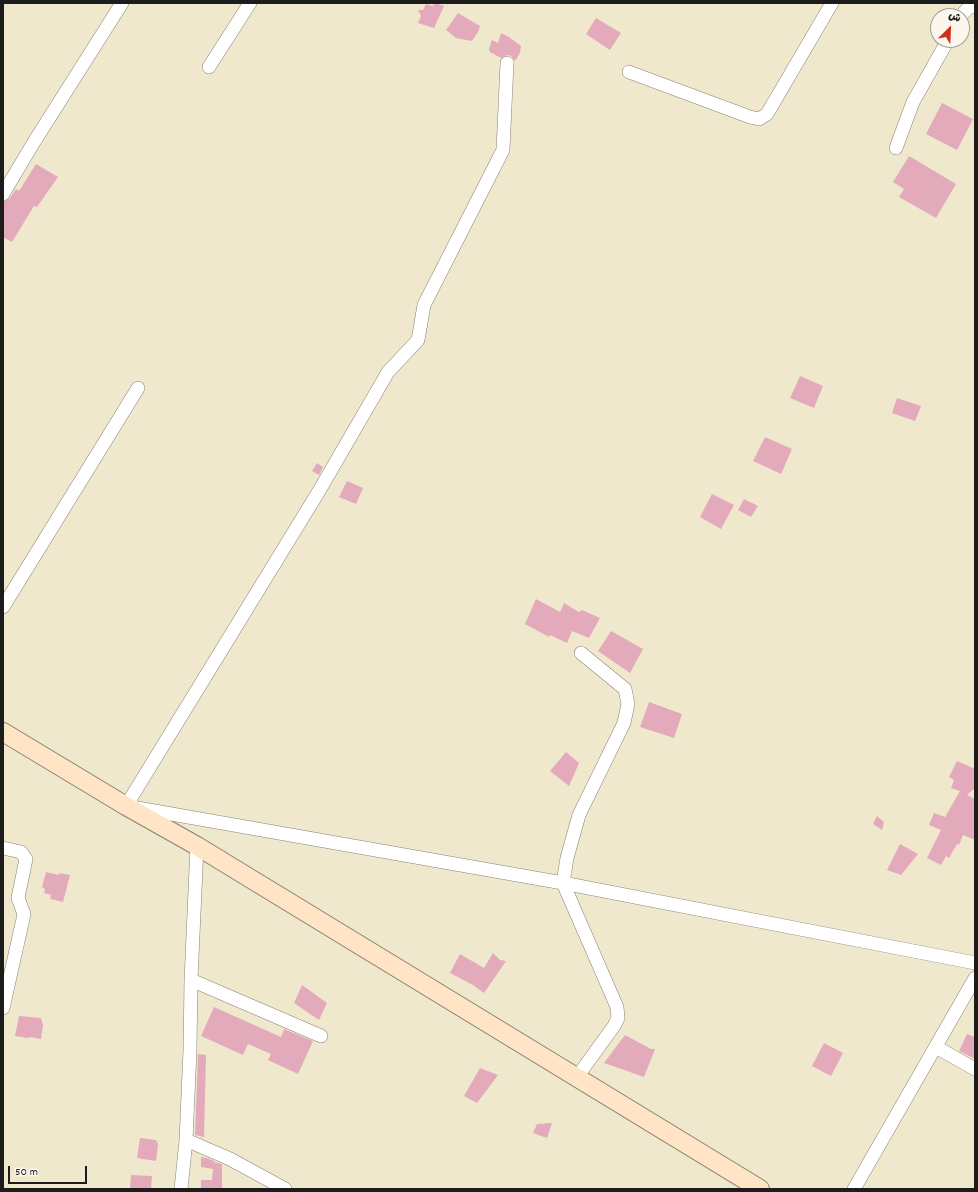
<!DOCTYPE html>
<html>
<head>
<meta charset="utf-8">
<style>
	body { margin:0 }
	#map { position:relative; width:978px; height:1192px; overflow:hidden; background:#f0e8cd; font-family:Dekko,"Playpen Sans Arabic",sans-serif }
	canvas { display:block }
	.frame { position:absolute; inset:0; border:4px solid #1c1c1c; pointer-events:none }
	.north { position:absolute; left:930px; top:8px; width:40px; height:40px; box-sizing:border-box; background:#fbf7ec; border:1px solid #a29f99; border-radius:50%; rotate:24deg; font-size:11px; font-weight:700; line-height:16px; text-align:center; color:#1c1c1c }
	.north::after { content:''; display:block; margin:auto; width:14px; height:18px; background:#c8321e; clip-path:polygon(50% 0,100% 100%,50% 72%,0 100%) }
	.scale { position:absolute; left:8px; top:1166px; width:79px; height:18px; box-sizing:border-box; border:2px solid #1c1c1c; border-top:0; padding-left:5px; font-size:12px; line-height:14px; white-space:nowrap; color:#1c1c1c; -webkit-text-stroke:3px #fbf7ec; paint-order:stroke }
</style>
</head>
<body>
<div id="map">
<canvas width="978" height="1192"></canvas>
<div class="frame"></div>
<div class="north">ش</div>
<div class="scale">50 m</div>
</div>
<script>
const context = document.querySelector('canvas').getContext('2d');
context.lineJoin = 'round';
function paint(path, color) { context.fillStyle = color; context.fill(path, 'evenodd'); }
const shape = rows => new Path2D(rows.map(r => 'M' + r).join(''));
function stroke(path, color, width, dash) { context.strokeStyle = color; context.lineWidth = width; context.lineCap = dash ? 'butt' : 'round'; context.setLineDash(dash || []); context.stroke(path); }
paint(shape([
	[436,3,444,6,434,28,418,23,421,16,418,10,423,10,426,4,432,6],
	[458,13,480,26,478,32,472,41,456,38,446,30],
	[596,18,621,33,610,50,586,34],
	[501,33,509,37,521,46,520,53,515,61,511,56,507,55,501,58,490,52,489,49,492,40,498,43],
	[942,103,973,119,957,150,926,134],
	[909,156,956,184,936,218,899,197,904,189,893,182],
	[36,164,58,177,37,207,34,206,12,242,3,237,3,202,10,198,16,189,19,191],
	[800,376,823,386,814,408,790,398],
	[897,398,921,406,915,421,892,413],
	[765,437,792,449,781,474,753,461],
	[317,463,323,467,319,475,312,471],
	[347,481,363,488,356,504,339,497],
	[712,494,734,505,721,529,700,517],
	[744,499,758,506,751,517,738,510],
	[536,599,560,612,564,603,579,612,582,610,600,618,589,638,572,631,567,643,550,635,549,637,525,624],
	[611,631,643,649,630,673,598,651],
	[649,702,682,714,674,738,640,727],
	[566,752,579,763,569,786,550,771],
	[957,761,975,769,975,788,967,795,975,799,975,840,963,835,959,845,957,844,949,858,946,856,941,865,927,858,941,830,929,825,934,813,945,817,960,791,951,788,954,780,949,777],
	[877,816,884,822,882,830,873,824],
	[900,844,918,854,901,875,887,870],
	[46,872,59,875,59,873,70,875,63,902,50,899,51,895,44,893,45,889,42,887],
	[493,953,500,960,506,961,484,993,473,985,450,973,460,954,484,968],
	[302,985,327,1003,319,1020,294,1003],
	[214,1007,281,1037,284,1029,313,1041,298,1074,268,1060,271,1054,248,1044,243,1055,201,1036],
	[19,1016,41,1018,43,1025,41,1039,30,1037,28,1038,15,1036],
	[967,1034,975,1037,975,1059,959,1051],
	[625,1035,651,1049,655,1049,644,1077,604,1063],
	[824,1043,843,1053,831,1076,812,1066],
	[198,1054,206,1055,204,1137,195,1135],
	[480,1068,498,1075,477,1103,464,1096],
	[552,1123,547,1138,533,1133,537,1124],
	[140,1138,156,1140,158,1144,156,1161,137,1158],
	[201,1157,207,1158,214,1161,214,1162,222,1164,222,1189,201,1189,201,1180,212,1180,213,1169,201,1167],
	[131,1175,152,1176,151,1189,130,1189]
]), '#e3aabb');
const street = shape([
	[961,16,968,8,975,6],
	[507,63,503,150,424,305,418,340,388,372,319,491,126,806,563,883,975,963],
	[209,67,250,3],
	[629,72,750,117,759,119,767,114,832,3],
	[896,148,913,102,948,40],
	[3,194,34,142,122,3],
	[3,607,138,388],
	[3,848,21,852,26,859,18,898,24,914,23,919,3,1008],
	[191,980,321,1036],
	[936,1047,975,1069],
	[577,1077,614,1026,618,1018,617,1007,563,883,567,858,579,815,624,723,628,704,625,689,581,653],
	[186,1140,230,1159,285,1189],
	[181,1189,186,1140,190,1050,191,980,197,846],
	[854,1189,975,978]
]);
const secondary = shape([
	[3,732,126,806,197,846,760,1189]
]);
stroke(street, '#868274', 14);
stroke(secondary, '#868274', 20);
stroke(street, '#fff', 13);
stroke(secondary, '#ffe4c6', 18);
</script>
</body>
</html>
